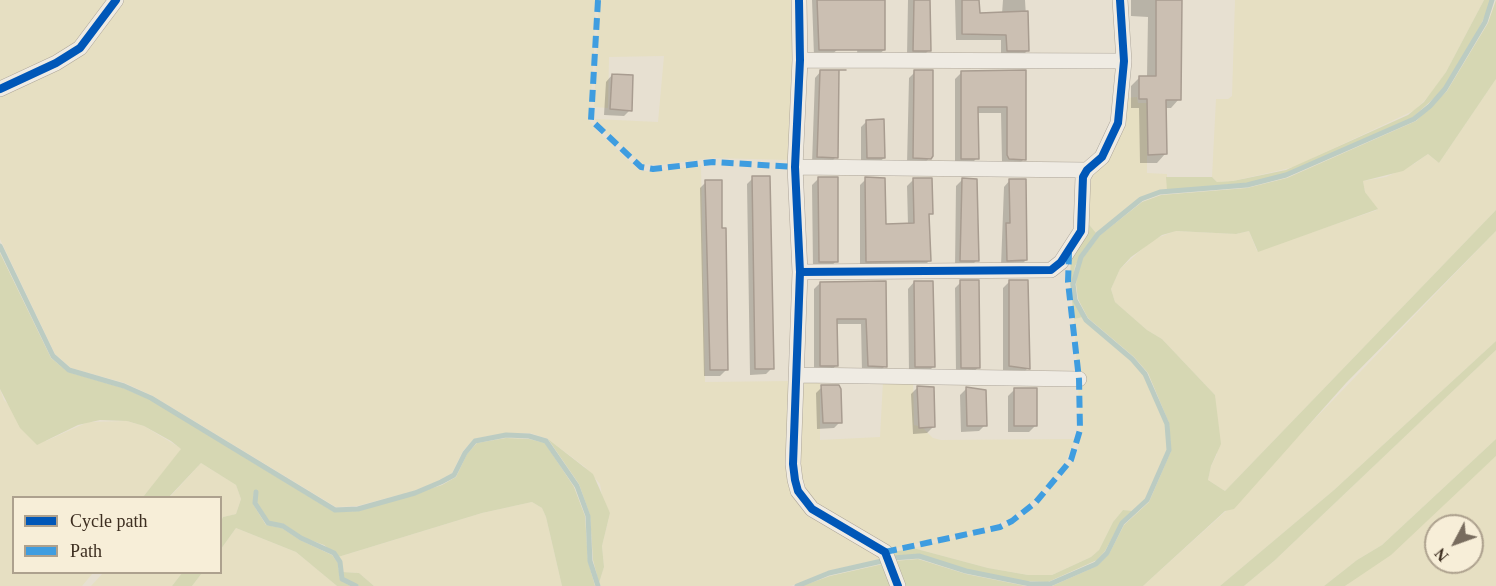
<!DOCTYPE html>
<html>
<head>
<meta charset="utf-8">
<style>
	body { margin:0 }
	#map { position:relative; width:1496px; height:586px; overflow:hidden; background:#e7e0d1; font-family:"Times New Roman",serif }
	canvas { display:block }
	.legend { position:absolute; left:12px; top:496px; width:210px; height:78px; box-sizing:border-box; background:#f7eed8; border:2px solid #ada18e; margin:0; padding:8px 10px; list-style:none; font-size:18px; color:#3d2e20 }
	.legend li { display:flex; align-items:center; gap:12px; height:30px }
	.legend b { width:30px; border:2px solid #ada18e }
	.north { position:absolute; left:1424px; top:514px; width:60px; height:60px; box-sizing:border-box; background:#f7eed8; border:2px solid #ada18e; border-radius:50%; rotate:229deg; font-size:16px; font-weight:700; line-height:24px; text-align:center; color:#3d2e20 }
	.north::after { content:''; display:block; margin:auto; width:21px; height:27px; background:#786c5e; clip-path:polygon(50% 0,100% 100%,50% 72%,0 100%) }
</style>
</head>
<body>
<div id="map">
<canvas width="1496" height="586"></canvas>
<ul class="legend">
<li><b style="height:8px;background:#0057b8"></b>Cycle path</li>
<li><b style="height:8px;background:#3f9de0"></b>Path</li>
</ul>
<div class="north">N</div>
</div>
<script>
const context = document.querySelector('canvas').getContext('2d');
context.lineJoin = 'round';
function paint(path, color) { context.fillStyle = color; context.fill(path, 'evenodd'); }
const shape = rows => new Path2D(rows.map(r => 'M' + r).join(''));
function stroke(path, color, width, dash) { context.strokeStyle = color; context.lineWidth = width; context.lineCap = dash ? 'butt' : 'round'; context.setLineDash(dash || []); context.stroke(path); }
paint(shape([
	[0,0,109,0,77,44,0,85],
	[122,0,595,0,594,54,589,120,597,131,639,170,652,172,701,165,705,382,792,381,790,484,882,559,828,571,791,586,601,586,599,583,604,567,602,546,610,513,603,501,600,484,585,467,548,439,530,433,506,433,474,439,463,451,452,473,440,480,414,491,357,506,336,507,153,396,125,383,71,368,55,354,0,239,0,93,46,74],
	[599,0,794,0,791,160,712,158,660,165,641,164,600,128,595,119,658,122,664,56,609,57,608,108,594,107],
	[1235,0,1484,0,1446,72,1430,95,1415,110,1294,167,1233,181,1217,182,1212,177,1216,99,1228,99,1232,96],
	[1496,79,1496,210,1225,491,1208,480,1211,466,1217,454,1215,395,1162,339,1147,330,1115,302,1111,289,1120,269,1152,240,1175,231,1236,234,1249,231,1257,251,1377,210,1365,192,1363,181,1386,177,1414,164,1428,154,1439,163],
	[1137,97,1138,103,1147,103,1147,173,1167,174,1167,190,1140,198,1096,233,1086,221,1089,174,1125,98],
	[1496,231,1496,341,1334,490,1220,586,1143,586,1226,511],
	[1083,317,1132,361,1145,377,1165,423,1167,449,1146,499,1133,511,1123,510,1113,522,1099,550,1091,557,1052,575,1028,575,988,568,913,548,1005,526,1032,509,1062,476,1077,453,1081,436,1074,319],
	[1496,350,1496,439,1382,545,1357,560,1324,586,1244,586,1274,561],
	[820,380,820,440,880,437,883,381,913,381,914,425,922,427,933,438,941,440,1075,439,1073,446,1059,474,1035,500,1011,518,986,529,886,550,813,506,800,479,803,381],
	[0,389,4,400,46,441,88,422,127,421,144,426,182,449,143,497,14,498,14,572,93,573,82,586,0,586],
	[1496,456,1496,586,1345,586,1480,470],
	[1436,526,1472,526,1472,562,1436,562],
	[201,463,236,485,241,499,236,514,223,517,221,521,220,498,169,498],
	[532,502,542,508,546,517,562,586,374,586,359,573,342,572,338,557,482,513],
	[236,528,296,552,337,586,192,586,202,573,220,572,221,549],
	[103,573,182,573,172,586,91,586]
]), '#e6dfc2');
paint(shape([
	[1484,0,1491,0,1487,12,1469,48,1444,89,1411,119,1285,174,1247,183,1167,190,1166,177,1212,177,1217,182,1233,181,1286,170,1408,115,1424,102,1446,72],
	[1496,0,1496,79,1439,163,1428,154,1403,171,1363,181,1365,192,1378,209,1258,252,1249,231,1236,234,1176,231,1162,235,1131,257,1120,269,1111,289,1115,302,1147,330,1162,339,1215,395,1221,444,1211,466,1208,480,1225,491,1496,210,1496,231,1346,383,1234,509,1225,511,1143,586,1052,586,1097,566,1109,554,1124,525,1149,502,1171,451,1169,423,1148,373,1134,357,1088,318,1078,299,1076,284,1078,271,1083,258,1099,236,1142,202,1161,195,1247,188,1287,178,1416,121,1447,91,1488,23],
	[1086,221,1096,233,1075,266,1072,286,1075,302,1083,317,1074,319,1070,281,1071,253],
	[0,253,51,358,68,372,123,388,151,400,334,512,359,511,442,485,456,477,467,454,477,443,506,438,529,439,545,443,574,487,585,516,588,561,595,586,562,586,546,517,542,508,532,502,482,513,338,557,324,545,302,537,284,524,269,522,257,502,257,492,254,491,253,504,266,525,282,528,300,540,332,555,338,563,340,580,351,586,337,586,296,552,236,528,221,549,221,521,223,517,236,514,241,499,236,485,201,463,169,497,143,497,181,449,171,441,144,426,127,421,100,420,78,425,37,445,20,428,0,389],
	[1496,341,1496,350,1274,561,1244,586,1220,586,1334,490],
	[548,439,593,474,610,513,602,546,604,567,599,583,593,560,590,515,579,484],
	[1496,439,1496,456,1391,555,1345,586,1324,586,1357,560,1382,545],
	[1123,510,1133,511,1121,522,1105,551,1097,560,1048,582,1023,581,965,569,918,555,890,558,889,553,913,548,988,568,1028,575,1052,575,1091,557,1099,550,1113,522],
	[918,559,966,574,1026,586,901,586,894,561],
	[883,564,893,586,802,586,830,576],
	[342,572,359,573,374,586,359,586,343,578],
	[182,573,182,572,202,573,192,586,172,586]
]), '#d6d7b3');
paint(shape([
	[812,0,837,0,837,50,830,56,814,56],
	[859,0,884,0,884,50,877,56,857,56],
	[908,0,930,0,929,50,923,56,907,56],
	[955,0,979,0,979,14,1002,14,1003,0,1025,0,1028,50,1022,56,1001,56,1001,40,956,40],
	[1131,0,1180,0,1179,99,1171,108,1165,108,1165,154,1157,163,1140,163,1139,108,1131,108,1131,86,1140,77,1147,77,1148,17,1131,16],
	[821,71,836,157,830,163,812,163,815,78],
	[915,72,932,156,923,164,907,164,909,78],
	[1024,72,1024,159,1018,165,1002,162,1001,113,977,113,977,158,971,164,955,164,955,79,961,73],
	[612,75,630,110,624,116,604,115,606,82],
	[867,121,884,158,877,164,861,164,861,127],
	[753,178,772,368,766,374,750,375,747,184],
	[819,178,836,261,830,268,813,268,812,185],
	[866,179,885,226,908,225,907,186,914,179,931,213,927,217,929,261,923,267,860,267,860,185],
	[962,180,977,260,971,266,955,267,956,186],
	[1010,180,1026,260,1020,266,1001,266,1004,187],
	[706,182,726,370,720,376,704,376,700,188],
	[914,282,933,367,927,373,909,373,908,289],
	[961,282,979,367,972,373,956,373,955,288],
	[1009,282,1028,368,1022,374,1003,372,1003,288],
	[820,283,884,283,885,366,879,372,862,372,861,324,836,324,837,365,830,371,814,371,814,289],
	[822,387,840,422,834,428,817,429,816,393],
	[917,388,933,427,927,433,913,434,911,394],
	[966,389,985,425,979,431,961,432,960,395],
	[1015,389,1035,426,1029,432,1008,432,1008,396]
]), '#0003');
stroke(shape([
	[0,246,53,356,69,370,124,386,151,398,335,510,358,509,415,493,441,482,454,475,465,453,475,441,506,435,529,436,546,441,577,486,588,516,590,561,598,586],
	[256,492,255,503,268,523,283,526,301,538,334,553,340,562,342,579,356,586],
	[893,558,919,556,966,571,1030,584,1050,584,1096,564,1107,553,1122,523,1147,500,1169,450,1167,424,1145,374,1132,359,1086,320,1075,300,1073,284,1081,257,1098,234,1141,199,1160,192,1247,185,1286,175,1414,119,1430,106,1445,89,1485,22,1492,0],
	[797,586,829,573,882,561]
]), '#bcccc2', 5);
const building = shape([
	[817,0,885,0,885,50,819,50,817,0],
	[914,0,930,0,931,51,913,51,914,0],
	[962,0,979,0,980,13,1028,11,1029,51,1007,51,1006,35,962,34,962,0],
	[1156,0,1182,0,1181,100,1166,100,1167,154,1148,155,1147,99,1139,99,1139,76,1156,76,1156,0],
	[820,70,846,70,839,70,838,158,817,157,820,70],
	[914,70,933,70,933,156,931,159,913,158,914,70],
	[1026,70,1026,160,1009,159,1007,155,1007,107,978,107,979,159,961,159,961,71,1026,70],
	[612,74,633,75,632,111,610,109,612,74],
	[884,119,885,158,867,158,866,120,884,119],
	[752,176,770,176,774,369,755,369,752,176],
	[818,177,838,177,838,262,819,262,818,177],
	[865,177,885,178,886,224,914,223,913,178,932,178,933,214,929,214,931,261,866,262,865,177],
	[962,178,977,179,979,261,960,261,962,178],
	[1009,179,1026,179,1027,260,1007,261,1006,223,1010,223,1009,179],
	[705,180,722,180,722,228,726,228,728,370,710,370,705,180],
	[960,280,979,280,980,368,961,368,960,280],
	[1009,280,1028,280,1030,369,1009,366,1009,280],
	[886,281,887,367,868,366,866,319,837,319,838,366,820,366,820,282,886,281],
	[914,281,933,281,935,367,915,367,914,281],
	[821,385,839,385,841,389,842,423,823,423,821,385],
	[917,386,934,387,935,427,919,428,917,386],
	[966,387,986,390,987,426,967,426,966,387],
	[1014,388,1037,388,1037,426,1014,426,1014,388]
]);
paint(building, '#cbbfb2');
stroke(building, '#a89c90', 1.5);
const minor = shape([
	[799,0,800,60,795,167,800,272,793,464,795,480,798,491,812,509,885,552,898,586],
	[800,60,1124,61],
	[0,89,56,63,80,48,116,0],
	[795,167,1087,170],
	[800,272,1051,270,1061,262,1081,231,1083,177,1087,170,1102,157,1118,123,1124,61,1120,0],
	[798,375,1079,379]
]);
stroke(minor, '#ada599', 16);
stroke(minor, '#efebe3', 15);
stroke(shape([
	[598,0,591,120,641,167,653,169,713,162,795,167],
	[885,552,1000,527,1012,521,1036,502,1071,460,1080,430,1079,379,1068,282,1069,253]
]), '#3f9de0', 6, [12, 6]);
stroke(shape([
	[799,0,800,60,795,167,800,272,793,464,795,480,798,491,812,509,885,552,898,586],
	[0,89,56,63,80,48,116,0],
	[800,272,1051,270,1061,262,1081,231,1083,177,1087,170,1102,157,1118,123,1124,61,1120,0]
]), '#0057b8', 8);
</script>
</body>
</html>
